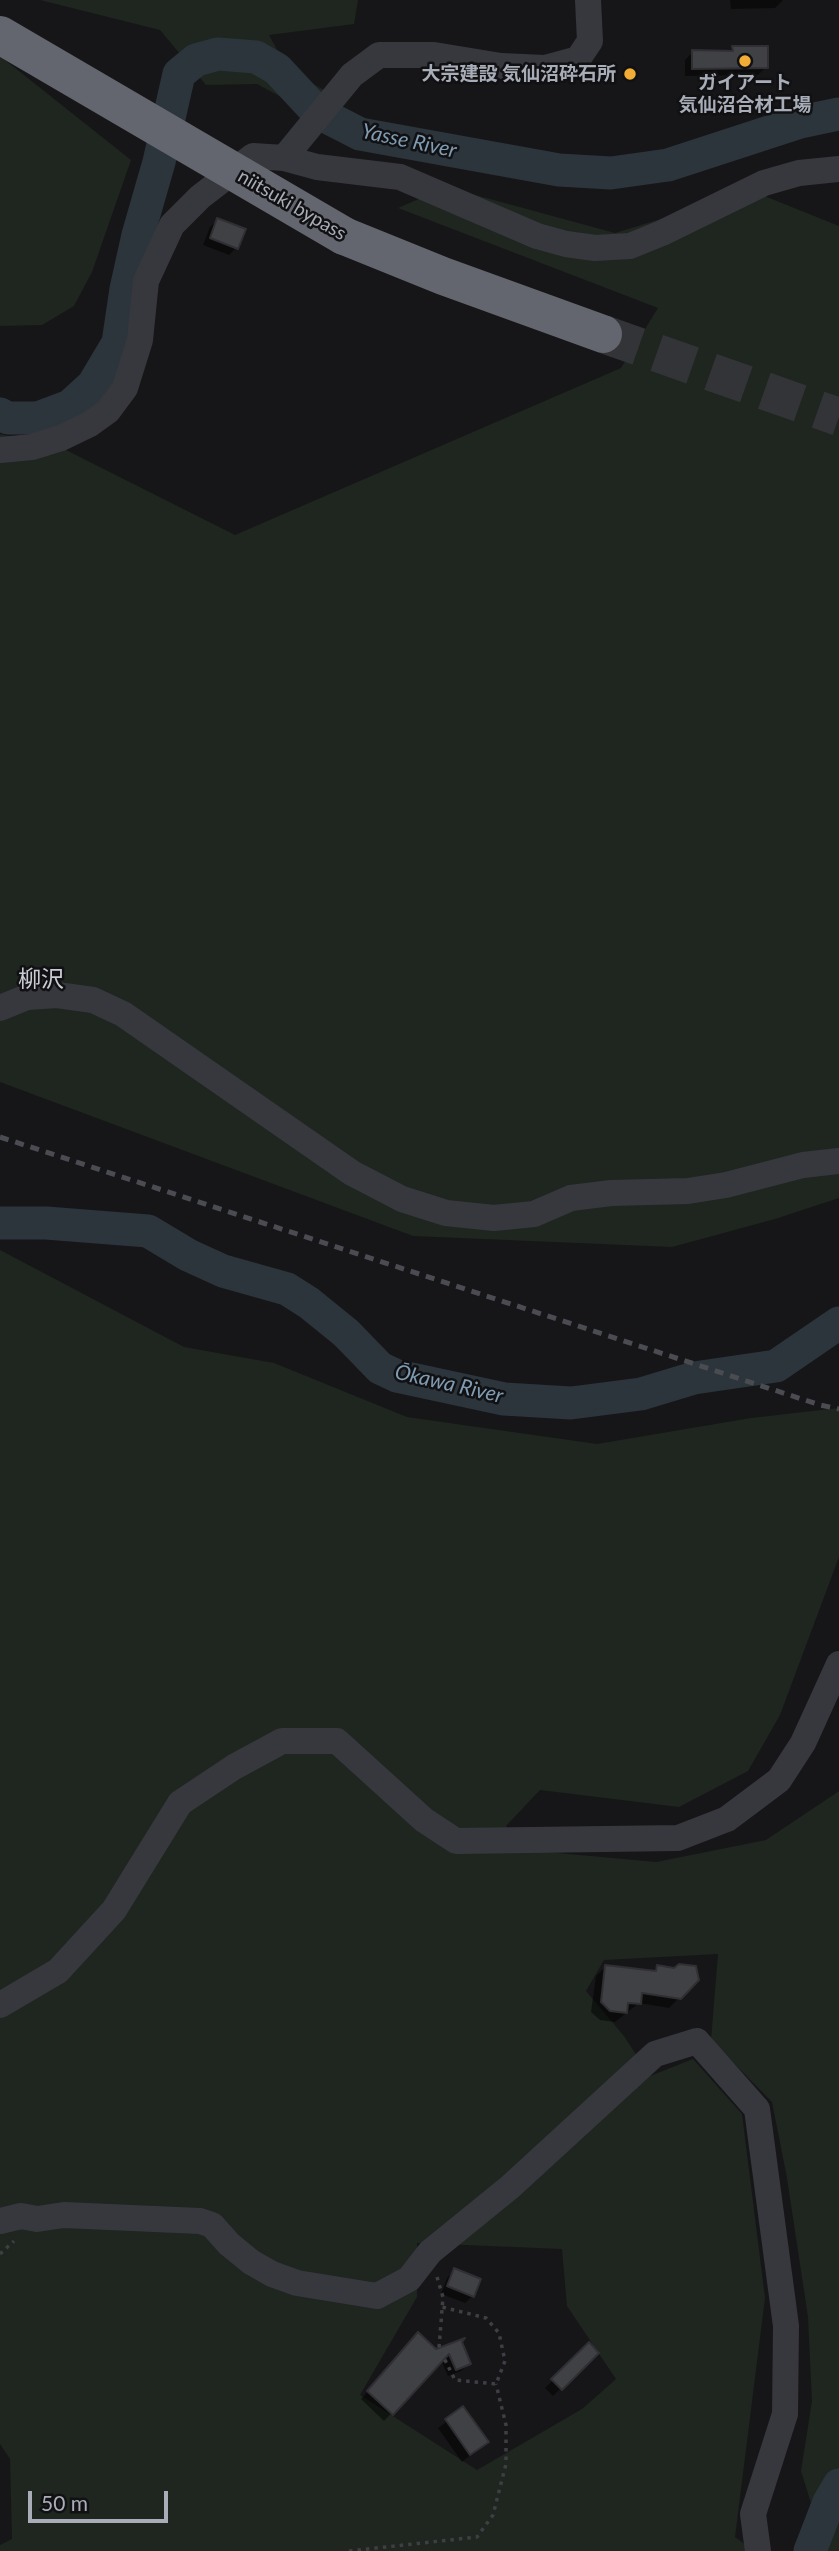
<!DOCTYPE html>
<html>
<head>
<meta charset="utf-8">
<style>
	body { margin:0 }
	#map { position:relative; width:839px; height:2551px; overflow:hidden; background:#161618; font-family:Lato,sans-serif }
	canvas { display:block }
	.scale { position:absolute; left:28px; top:2491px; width:140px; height:32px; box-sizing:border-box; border:4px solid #a8adb8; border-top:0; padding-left:9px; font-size:21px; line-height:24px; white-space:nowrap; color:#a8adb8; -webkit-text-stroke:5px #111113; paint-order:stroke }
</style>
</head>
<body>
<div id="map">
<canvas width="839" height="2551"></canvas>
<div class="scale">50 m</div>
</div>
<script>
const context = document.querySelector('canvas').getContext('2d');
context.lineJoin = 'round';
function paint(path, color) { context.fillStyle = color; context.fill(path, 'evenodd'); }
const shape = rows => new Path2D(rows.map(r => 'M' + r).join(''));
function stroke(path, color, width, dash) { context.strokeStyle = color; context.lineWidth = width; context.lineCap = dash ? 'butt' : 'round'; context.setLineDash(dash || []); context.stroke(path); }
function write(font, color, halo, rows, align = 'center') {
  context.font = font + ' Lato,"Noto Sans JP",sans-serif'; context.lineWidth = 5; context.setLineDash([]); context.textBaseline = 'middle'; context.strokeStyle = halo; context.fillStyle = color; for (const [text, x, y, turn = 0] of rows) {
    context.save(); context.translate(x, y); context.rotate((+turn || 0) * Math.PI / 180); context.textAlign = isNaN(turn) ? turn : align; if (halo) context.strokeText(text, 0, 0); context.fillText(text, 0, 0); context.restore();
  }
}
paint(shape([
	[40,0,358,0,354,24,269,35,287,68,327,92,301,108,257,84,206,85,160,30],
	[0,56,131,160,92,272,74,306,42,325,0,326],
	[446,187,615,233,752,191,839,226,839,1198,775,1219,672,1247,413,1236,0,1082,0,434,62,448,235,535,621,368,658,308,398,208],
	[0,1250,184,1347,274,1363,407,1417,597,1444,751,1418,839,1408,839,1557,780,1715,748,1771,679,1807,540,1790,506,1826,525,1850,656,1862,766,1840,839,1791,839,2551,826,2551,801,2471,812,2401,808,2317,787,2178,772,2102,711,2040,718,1954,604,1960,586,1991,624,2036,650,2076,693,2059,742,2114,765,2298,735,2537,754,2551,0,2551,0,2545,12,2539,10,2459,0,2444],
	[417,2243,562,2249,567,2306,616,2379,582,2409,477,2470,360,2395,417,2297]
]), '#1e261f');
paint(shape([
	[730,0,783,0,775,8,731,9],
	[733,48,766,67,758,75,685,76,685,60,693,52,728,52],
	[218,220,236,248,229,255,203,245,210,227],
	[606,1966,652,1972,657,1967,674,1970,697,1980,669,2008,639,2003,615,2022,600,2020,591,2012,596,1976],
	[455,2270,473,2296,465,2303,441,2294,447,2278],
	[411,2342,436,2351,460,2342,469,2364,461,2371,448,2376,441,2360,384,2421,361,2399],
	[589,2345,597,2353,553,2396,545,2388],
	[463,2409,487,2442,462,2462,438,2428]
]), '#0007');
stroke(shape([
	[0,414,8,418,38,418,70,406,93,385,118,343,126,289,138,235,159,162,179,74,196,60,218,54,256,57,277,69,317,112,360,134,559,170,611,173,668,165,800,122,839,114],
	[0,1223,46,1223,148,1231,188,1255,223,1271,287,1289,309,1303,346,1333,380,1368,397,1376,504,1399,571,1403,641,1394,694,1378,776,1366,839,1323],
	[810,2551,829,2502,839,2485]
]), '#2c353c', 33);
const building = shape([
	[732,46,768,46,768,68,692,69,692,50,733,51,732,46],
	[217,218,246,229,238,249,210,238,217,218],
	[679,1964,696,1966,699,1980,681,1999,642,1993,641,2004,628,2003,627,2013,610,2011,601,2002,605,1965,656,1971,657,1965,674,1968,679,1964],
	[454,2268,481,2279,474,2297,447,2286,454,2268],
	[418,2332,436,2349,465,2338,462,2342,471,2364,456,2370,449,2354,393,2415,367,2391,418,2332],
	[589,2342,599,2353,562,2390,551,2379,589,2342],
	[463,2406,489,2442,470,2455,445,2419,463,2406]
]);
paint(building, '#404145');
stroke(building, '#303034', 2);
stroke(shape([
	[603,334,839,417]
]), '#333438', 38, [38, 19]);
stroke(shape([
	[0,2254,14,2241],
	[437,2277,443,2297,439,2348,455,2380,496,2384,505,2361,499,2333,486,2318,442,2307],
	[349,2551,477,2537,493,2515,506,2464,506,2425,496,2384]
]), '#3d3f44', 3.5, [3.5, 5]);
stroke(shape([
	[284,158,352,75,379,55,434,55,501,66,545,68,578,59,590,41,588,0],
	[0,450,32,447,61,438,90,424,108,411,125,388,140,340,146,281,172,225,200,197,253,156,284,158,317,167,400,177,537,236,566,244,595,248,630,246,662,233,764,183,799,173,839,169],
	[0,1008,27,997,57,995,93,1000,123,1014,352,1173,402,1199,446,1213,494,1218,534,1214,571,1198,611,1193,688,1191,726,1185,803,1165,839,1161],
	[0,2005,58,1971,114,1910,180,1803,234,1767,282,1741,337,1741,424,1820,456,1841,678,1838,727,1819,779,1780,803,1743,839,1664],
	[0,2221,21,2216,37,2219,64,2215,200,2221,212,2225,229,2244,251,2262,272,2274,297,2283,377,2296,409,2279,430,2252,510,2187,655,2054,697,2041,757,2109,786,2326,785,2414,753,2514,758,2551]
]), '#37383d', 26);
stroke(shape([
	[344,236,443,276,603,334]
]), '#63666e', 38);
stroke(shape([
	[0,1137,820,1405,839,1409]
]), '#4a4c52', 5, [9, 7]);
stroke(shape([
	[0,35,344,236]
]), '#63666e', 38);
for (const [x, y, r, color] of [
	[745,61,7,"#f1ad35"],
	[630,74,7,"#f1ad35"]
]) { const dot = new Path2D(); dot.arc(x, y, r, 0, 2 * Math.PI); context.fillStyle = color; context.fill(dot); stroke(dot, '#111113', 2.5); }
write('bold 19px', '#a8adb8', '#111113', [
	["大宗建設 気仙沼砕石所",616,74],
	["ガイアート",745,83,"center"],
	["気仙沼合材工場",745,105,"center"]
], 'right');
write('19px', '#a8adb8', '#111113', [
	["niitsuki bypass",292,205,30]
]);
write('italic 21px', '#7f9cb3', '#111113', [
	["Yasse River",409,141,12],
	["Ōkawa River",449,1384,13]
]);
write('23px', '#c9ccd4', '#111113', [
	["柳沢",41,980]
]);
</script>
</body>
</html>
